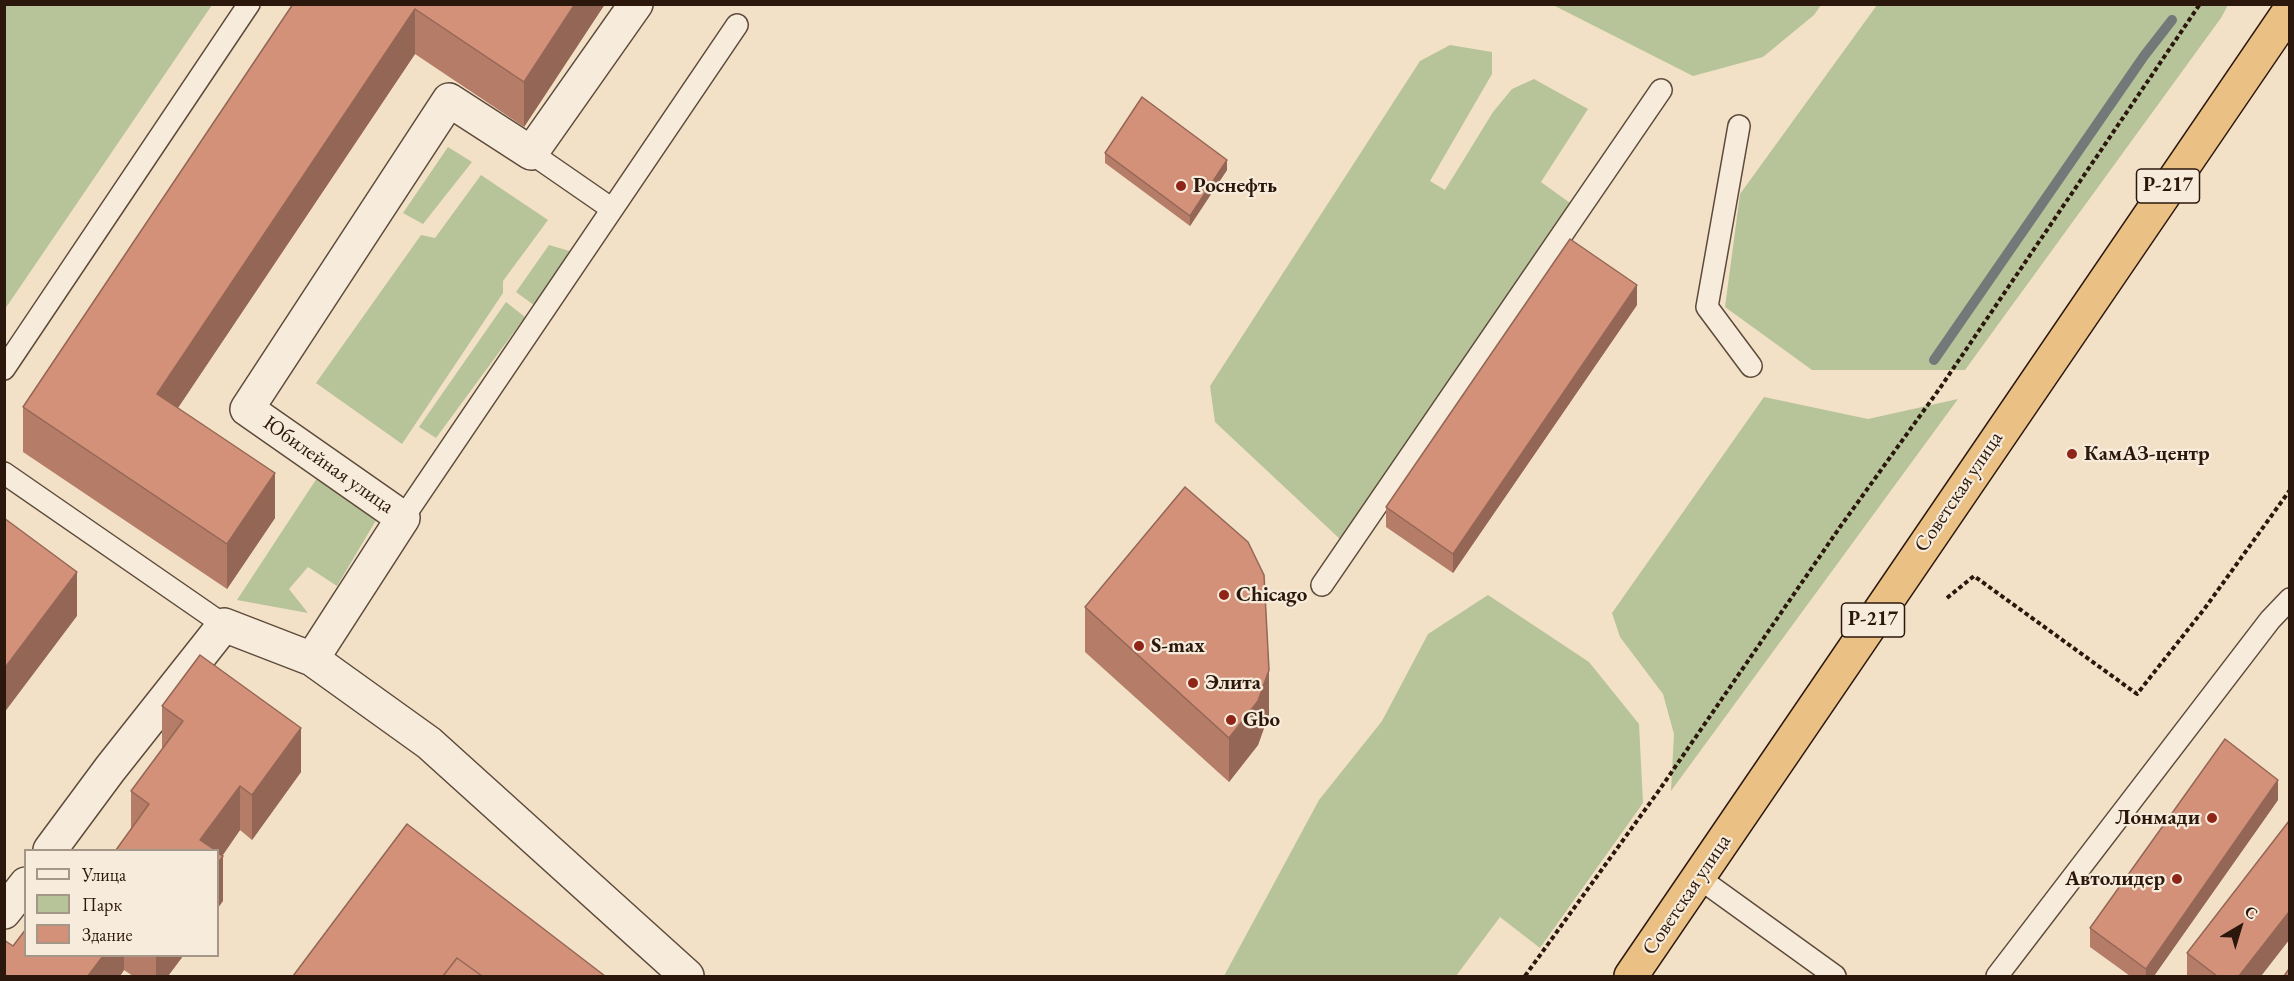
<!DOCTYPE html>
<html>
<head>
<meta charset="utf-8">
<style>
	body { margin:0 }
	#map { position:relative; width:2294px; height:981px; overflow:hidden; background:#f3e1c7; font-family:"EB Garamond",serif }
	canvas { display:block }
	.frame { position:absolute; inset:0; border:6px solid #2b170c; pointer-events:none }
	.legend { position:absolute; left:24px; top:849px; width:195px; height:108px; box-sizing:border-box; background:#f7ecdb; border:2px solid #a59788; margin:0; padding:8px 10px; list-style:none; font-size:18px; color:#2b170c }
	.legend li { display:flex; align-items:center; gap:12px; height:30px }
	.legend b { width:30px; border:2px solid #a59788 }
	.north { position:absolute; left:2210px; top:897px; width:60px; height:60px; -webkit-text-stroke:4px #f7ecdb; paint-order:stroke; rotate:38deg; font-size:16px; font-weight:700; line-height:24px; text-align:center; color:#2b170c }
	.north::after { content:''; display:block; margin:auto; width:21px; height:27px; background:#2b170c; clip-path:polygon(50% 0,100% 100%,50% 72%,0 100%) }
</style>
</head>
<body>
<div id="map">
<canvas width="2294" height="981"></canvas>
<div class="frame"></div>
<ul class="legend">
<li><b style="height:8px;background:#f7ecdb"></b>Улица</li>
<li><b style="height:16px;background:#b7c399"></b>Парк</li>
<li><b style="height:16px;background:#d39179"></b>Здание</li>
</ul>
<div class="north">С</div>
</div>
<script>
const context = document.querySelector('canvas').getContext('2d');
context.lineJoin = 'round';
function paint(path, color) { context.fillStyle = color; context.fill(path, 'evenodd'); }
const shape = rows => new Path2D(rows.map(r => 'M' + r).join(''));
function stroke(path, color, width, dash) { context.strokeStyle = color; context.lineWidth = width; context.lineCap = dash ? 'butt' : 'round'; context.setLineDash(dash || []); context.stroke(path); }
function write(font, color, halo, rows, align = 'center') {
  context.font = font + ' "EB Garamond",serif'; context.lineWidth = 4.5; context.setLineDash([]); context.textBaseline = 'middle'; context.strokeStyle = halo; context.fillStyle = color; for (const [text, x, y, turn = 0] of rows) {
    context.save(); context.translate(x, y); context.rotate((+turn || 0) * Math.PI / 180); context.textAlign = isNaN(turn) ? turn : align; if (halo) context.strokeText(text, 0, 0); context.fillText(text, 0, 0); context.restore();
  }
}
paint(shape([
	[5,4,212,5,5,309,4,5],
	[1553,5,1821,5,1814,15,1763,57,1693,76],
	[1877,5,2228,5,2221,18,1965,370,1812,370,1725,307,1740,194],
	[1450,45,1492,52,1492,74,1430,181,1445,190,1493,112,1512,89,1534,79,1588,109,1541,182,1570,203,1341,540,1215,422,1210,386,1420,61],
	[448,147,472,162,423,224,403,213],
	[481,175,548,220,503,281,503,293,402,444,316,383,421,235,435,238],
	[549,245,573,252,535,306,516,292],
	[506,302,525,317,436,438,419,427],
	[1764,397,1868,419,1958,399,1671,791,1674,734,1663,694,1620,637,1612,613],
	[319,475,378,517,337,586,308,567,289,589,308,613,237,600],
	[1488,595,1589,662,1639,724,1643,803,1540,948,1500,917,1456,976,1224,976,1319,800,1382,721,1428,634]
]), '#b7c399');
stroke(shape([
	[1934,360,2144,56,2172,20]
]), '#727979', 10);
const service = shape([
	[1739,126,1707,307,1751,366],
	[531,153,612,209],
	[4,369,249,4],
	[4,473,224,625],
	[403,518,737,25],
	[1322,585,1661,90],
	[1699,878,1835,976],
	[1997,976,2270,620,2290,599]
]);
const minor = shape([
	[312,659,429,743,687,976],
	[50,850,110,769,224,625,312,659,403,518,247,409,449,100,531,153,636,4],
	[4,912,26,884]
]);
const trunk = shape([
	[1631,976,2290,10]
]);
stroke(service, '#5d4a3b', 24);
stroke(minor, '#5d4a3b', 36);
stroke(trunk, '#2b170c', 36);
stroke(shape([
	[1947,598,1974,576,2137,694,2205,608,2290,490],
	[1525,976,1660,789,1840,527,1940,388,2200,4]
]), '#2b170c', 4, [4.5, 3]);
stroke(service, '#f7ecdb', 21);
stroke(minor, '#f7ecdb', 33);
stroke(trunk, '#eac084', 33);
paint(shape([
	[293,4,605,4,524,127,415,54,178,408,275,518,227,589,23,452,23,407],
	[1105,153,1227,170,1190,226,1105,163],
	[1637,305,1453,573,1386,527,1386,507],
	[1085,607,1269,714,1258,745,1229,782,1085,652],
	[162,706,301,772,252,840,240,830,222,856,223,901,131,829,131,791,162,749],
	[2278,800,2154,976,2130,976,2090,947,2090,928],
	[2289,821,2289,940,2261,976,2187,976,2187,953],
	[13,946,26,956,183,956,168,976,133,976,124,970,120,976,4,976]
]), '#b57d68');
paint(shape([
	[575,4,605,4,524,127,524,82],
	[415,9,415,54,157,439,157,394],
	[1227,160,1227,170,1190,226,1190,216],
	[1637,285,1637,305,1453,573,1453,554],
	[275,473,275,518,227,589,227,544],
	[77,572,77,616,4,713,4,669],
	[1269,670,1269,714,1258,745,1229,782,1229,738],
	[301,728,301,772,252,840,252,795],
	[2278,780,2278,800,2154,976,2146,976,2146,969],
	[240,786,240,830,218,862,218,850,200,850,200,840],
	[223,856,223,901,218,908,218,863],
	[2289,912,2289,940,2261,976,2239,976],
	[103,956,124,956,124,970,120,976,88,976],
	[156,956,183,956,168,976,156,976]
]), '#946655');
const building = shape([
	[293,4,575,4,524,82,415,9,157,394,275,473,227,544,23,407,293,4],
	[1142,97,1227,160,1190,216,1105,153,1142,97],
	[1570,239,1637,285,1453,554,1386,507,1570,239],
	[1185,487,1248,542,1264,575,1269,670,1258,701,1229,738,1085,607,1185,487],
	[4,518,77,572,4,669,4,518],
	[200,655,301,728,252,795,240,786,200,840,215,850,116,850,149,804,131,791,183,721,162,706,200,655],
	[2225,739,2278,780,2146,969,2090,928,2225,739],
	[2289,821,2289,912,2239,976,2217,976,2187,953,2289,821],
	[407,824,605,976,482,976,457,958,443,976,293,976,407,824],
	[218,853,223,856,218,863,218,853],
	[26,929,26,956,103,956,88,976,4,976,4,940,13,946,26,929],
	[457,958,482,976,443,976,457,958],
	[2289,969,2289,976,2284,976,2289,969]
]);
paint(building, '#d39179');
stroke(building, '#946655', 1.5);
for (const [x, y, r, color] of [
	[1181,186,6,"#8f2418"],
	[2072,454,6,"#8f2418"],
	[1224,595,6,"#8f2418"],
	[1139,646,6,"#8f2418"],
	[1193,683,6,"#8f2418"],
	[1231,720,6,"#8f2418"],
	[2212,818,6,"#8f2418"],
	[2177,879,6,"#8f2418"]
]) { const dot = new Path2D(); dot.arc(x, y, r, 0, 2 * Math.PI); context.fillStyle = color; context.fill(dot); stroke(dot, '#f7ecdb', 2); }
for (const [x, y, w] of [
	[2168,186,63],
	[1873,620,63]
]) { const box = new Path2D(); box.roundRect(x - w / 2, y - 17, w, 34, 4.5); context.fillStyle = '#f7ecdb'; context.fill(box); stroke(box, '#2b170c', 1.5); }
write('bold 20px', '#2b170c', null, [
	["Р-217",2168,186],
	["Р-217",1873,620]
]);
write('bold 21px', '#2b170c', '#f7ecdb', [
	["Роснефть",1193,186],
	["КамАЗ-центр",2084,454],
	["Chicago",1236,595],
	["S-max",1151,646],
	["Элита",1205,683],
	["Gbo",1243,720],
	["Лонмади",2200,818,"right"],
	["Автолидер",2165,879,"right"]
], 'left');
write('21px', '#2b170c', '#f7ecdb', [
	["Юбилейная улица",328,465,35],
	["Советская улица",1959,492,-56],
	["Советская улица",1687,895,-56]
]);
</script>
</body>
</html>
